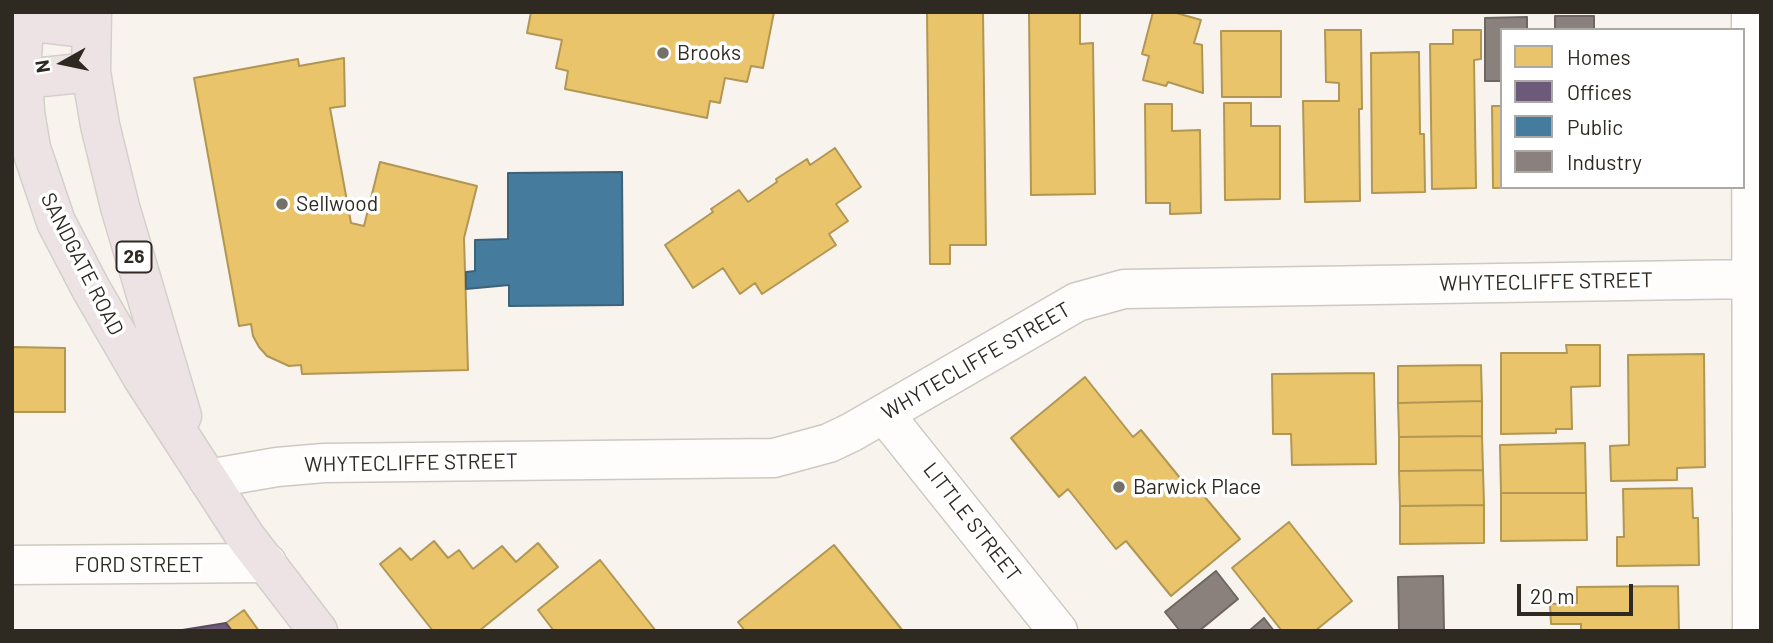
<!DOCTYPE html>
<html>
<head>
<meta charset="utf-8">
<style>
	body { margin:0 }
	#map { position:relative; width:1773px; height:643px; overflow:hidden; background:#f8f4ed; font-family:Barlow,sans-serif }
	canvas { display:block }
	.frame { position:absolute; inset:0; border:14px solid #2e2921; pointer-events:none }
	.legend { position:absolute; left:1500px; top:28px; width:245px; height:161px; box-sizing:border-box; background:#fff; border:2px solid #aba9a6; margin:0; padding:9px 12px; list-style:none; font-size:21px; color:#2e2921 }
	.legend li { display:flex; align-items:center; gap:14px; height:35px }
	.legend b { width:35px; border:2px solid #aba9a6 }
	.north { position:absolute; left:28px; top:28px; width:70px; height:70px; -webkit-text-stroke:5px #fff; paint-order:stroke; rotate:261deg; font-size:19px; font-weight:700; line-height:28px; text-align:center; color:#2e2921 }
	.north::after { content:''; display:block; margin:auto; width:24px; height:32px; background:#2e2921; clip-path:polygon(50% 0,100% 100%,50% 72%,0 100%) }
	.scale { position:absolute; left:1517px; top:584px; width:116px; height:32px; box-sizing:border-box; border:4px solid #2e2921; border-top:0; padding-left:9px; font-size:21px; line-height:24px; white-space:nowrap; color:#2e2921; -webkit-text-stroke:5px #fff; paint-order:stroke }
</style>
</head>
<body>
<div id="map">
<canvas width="1773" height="643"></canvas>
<div class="frame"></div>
<ul class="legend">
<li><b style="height:19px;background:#e9c46a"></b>Homes</li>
<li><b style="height:19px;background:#6d597a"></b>Offices</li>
<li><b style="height:19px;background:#457b9d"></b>Public</li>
<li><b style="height:19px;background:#8a817c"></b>Industry</li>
</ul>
<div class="north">N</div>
<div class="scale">20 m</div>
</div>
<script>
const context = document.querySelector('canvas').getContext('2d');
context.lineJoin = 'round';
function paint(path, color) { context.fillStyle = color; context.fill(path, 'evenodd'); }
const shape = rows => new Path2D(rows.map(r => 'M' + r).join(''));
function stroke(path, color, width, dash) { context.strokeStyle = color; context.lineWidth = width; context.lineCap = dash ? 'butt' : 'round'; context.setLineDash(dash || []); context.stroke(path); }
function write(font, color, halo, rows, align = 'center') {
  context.font = font + ' Barlow,sans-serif'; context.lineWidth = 7; context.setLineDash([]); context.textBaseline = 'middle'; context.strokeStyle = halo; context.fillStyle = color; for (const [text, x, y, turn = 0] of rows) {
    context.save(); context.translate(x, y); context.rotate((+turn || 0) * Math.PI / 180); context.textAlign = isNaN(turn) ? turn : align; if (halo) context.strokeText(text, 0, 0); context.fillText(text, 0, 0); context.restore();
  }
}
const homes = shape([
	[531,12,774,12,763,68,751,66,747,82,725,78,720,103,710,101,707,118,565,89,568,71,556,68,562,40,527,33,531,12],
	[927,12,983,12,986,245,950,245,950,264,930,264,927,12],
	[1029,12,1080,12,1080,44,1093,43,1095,194,1031,195,1029,12],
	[1153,12,1173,12,1201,20,1194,43,1202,45,1203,93,1168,82,1166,86,1143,80,1149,56,1142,54,1153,12],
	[1325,30,1361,30,1362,109,1359,109,1360,201,1305,202,1303,101,1339,101,1339,83,1326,82,1325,30],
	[1453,30,1481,30,1481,59,1474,60,1476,188,1432,189,1430,44,1453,44,1453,30],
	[1221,31,1281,31,1281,97,1222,97,1221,31],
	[1419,52,1420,134,1424,134,1425,192,1372,193,1371,53,1419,52],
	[344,58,345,106,330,108,351,223,364,226,380,162,477,186,464,238,468,370,302,374,301,365,289,366,267,356,259,347,253,336,251,324,239,326,194,78,298,59,299,66,344,58],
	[1224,103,1251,103,1251,126,1280,126,1280,199,1225,200,1224,103],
	[1145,104,1172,104,1172,131,1200,130,1201,213,1170,214,1170,203,1146,203,1145,104],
	[1492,106,1502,106,1502,187,1527,187,1493,188,1492,106],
	[835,148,861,187,836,204,848,221,829,234,836,245,762,294,755,283,740,294,723,268,693,288,665,245,713,212,711,209,739,190,748,202,777,182,776,179,807,159,810,165,835,148],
	[1566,345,1600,345,1600,386,1571,387,1572,429,1556,429,1556,433,1501,434,1501,353,1567,353,1566,345],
	[12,347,65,348,65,412,12,412,12,347],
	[1704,354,1705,467,1677,468,1677,480,1611,481,1610,446,1629,445,1628,355,1704,354],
	[1481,365,1482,401,1398,403,1398,366,1481,365],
	[1374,373,1376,464,1292,465,1291,434,1273,434,1272,374,1374,373],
	[1085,377,1133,437,1141,430,1189,489,1194,484,1240,539,1171,596,1126,541,1116,549,1068,489,1059,497,1011,438,1085,377],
	[1482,401,1482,436,1399,437,1398,403,1482,401],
	[1482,436,1483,470,1399,471,1399,437,1482,436],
	[1585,443,1586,493,1501,493,1500,445,1585,443],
	[1483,470,1484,505,1400,506,1399,471,1483,470],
	[1692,488,1693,518,1698,518,1699,565,1617,566,1617,537,1624,537,1623,489,1692,488],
	[1501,493,1586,493,1587,540,1501,541,1501,493],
	[1484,505,1484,543,1400,544,1400,506,1484,505],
	[1289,522,1352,601,1315,631,1282,631,1232,568,1289,522],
	[434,541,448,558,459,550,473,569,502,546,516,562,538,543,558,567,479,631,433,631,380,564,400,548,411,560,434,541],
	[834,545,903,631,745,631,738,622,834,545],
	[600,560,656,631,554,631,538,610,600,560],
	[1678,586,1679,631,1581,631,1581,624,1551,624,1550,604,1577,603,1577,587,1678,586],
	[244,610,259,631,232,631,226,623,244,610]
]);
paint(homes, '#e9c46a');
stroke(homes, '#b19654', 2);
const offices = shape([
	[226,623,232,631,176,631,226,623]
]);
paint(offices, '#6d597a');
stroke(offices, '#5a4b5f', 2);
const public = shape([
	[622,172,623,305,509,306,509,285,466,289,466,272,475,271,475,240,508,239,508,173,622,172]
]);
paint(public, '#457b9d');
stroke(public, '#3e6278', 2);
const industry = shape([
	[1555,16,1594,16,1594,30,1555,30,1555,16],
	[1527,17,1527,30,1502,30,1502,81,1485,81,1485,18,1527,17],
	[1216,571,1238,599,1199,631,1180,631,1165,612,1216,571],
	[1443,576,1444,631,1399,631,1398,577,1443,576],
	[1264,618,1274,631,1249,631,1264,618]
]);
paint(industry, '#8a817c');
stroke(industry, '#6e6761', 2);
const street = shape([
	[1751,12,1752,631],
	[885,415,1058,631],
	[208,479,277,467,324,463,774,458,829,443,852,432,1077,302,1124,289,1750,279],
	[12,565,267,563]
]);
const highway = shape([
	[25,12,22,56,25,112,31,148,56,222,91,289,142,377,245,536,318,631],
	[92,12,91,72,100,125,120,207,182,416],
	[24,21,91,29],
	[23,79,91,72]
]);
stroke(street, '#cdc9c2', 41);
stroke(highway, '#d3d0cc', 41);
stroke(street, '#fefdfc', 38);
stroke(highway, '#ede3e4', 38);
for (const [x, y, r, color] of [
	[663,53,7,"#757068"],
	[282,204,7,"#757068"],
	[1119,487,7,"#757068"]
]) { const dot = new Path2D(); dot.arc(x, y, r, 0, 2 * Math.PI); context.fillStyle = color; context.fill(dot); stroke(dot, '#fff', 2.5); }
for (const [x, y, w] of [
	[134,257,35]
]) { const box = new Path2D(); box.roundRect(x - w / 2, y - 15.5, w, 31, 5); context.fillStyle = '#fff'; context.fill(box); stroke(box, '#2e2921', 2); }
write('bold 19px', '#2e2921', null, [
	["26",134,257]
]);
write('21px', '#2e2921', '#fff', [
	["Brooks",677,53],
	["Sellwood",296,204],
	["Barwick Place",1133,487]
], 'left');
write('21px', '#2e2921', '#fff', [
	["SANDGATE ROAD",82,264,63],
	["WHYTECLIFFE STREET",1546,282,-1],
	["WHYTECLIFFE STREET",976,361,-30],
	["WHYTECLIFFE STREET",411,463,-1],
	["LITTLE STREET",972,522,52],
	["FORD STREET",139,565]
]);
</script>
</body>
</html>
